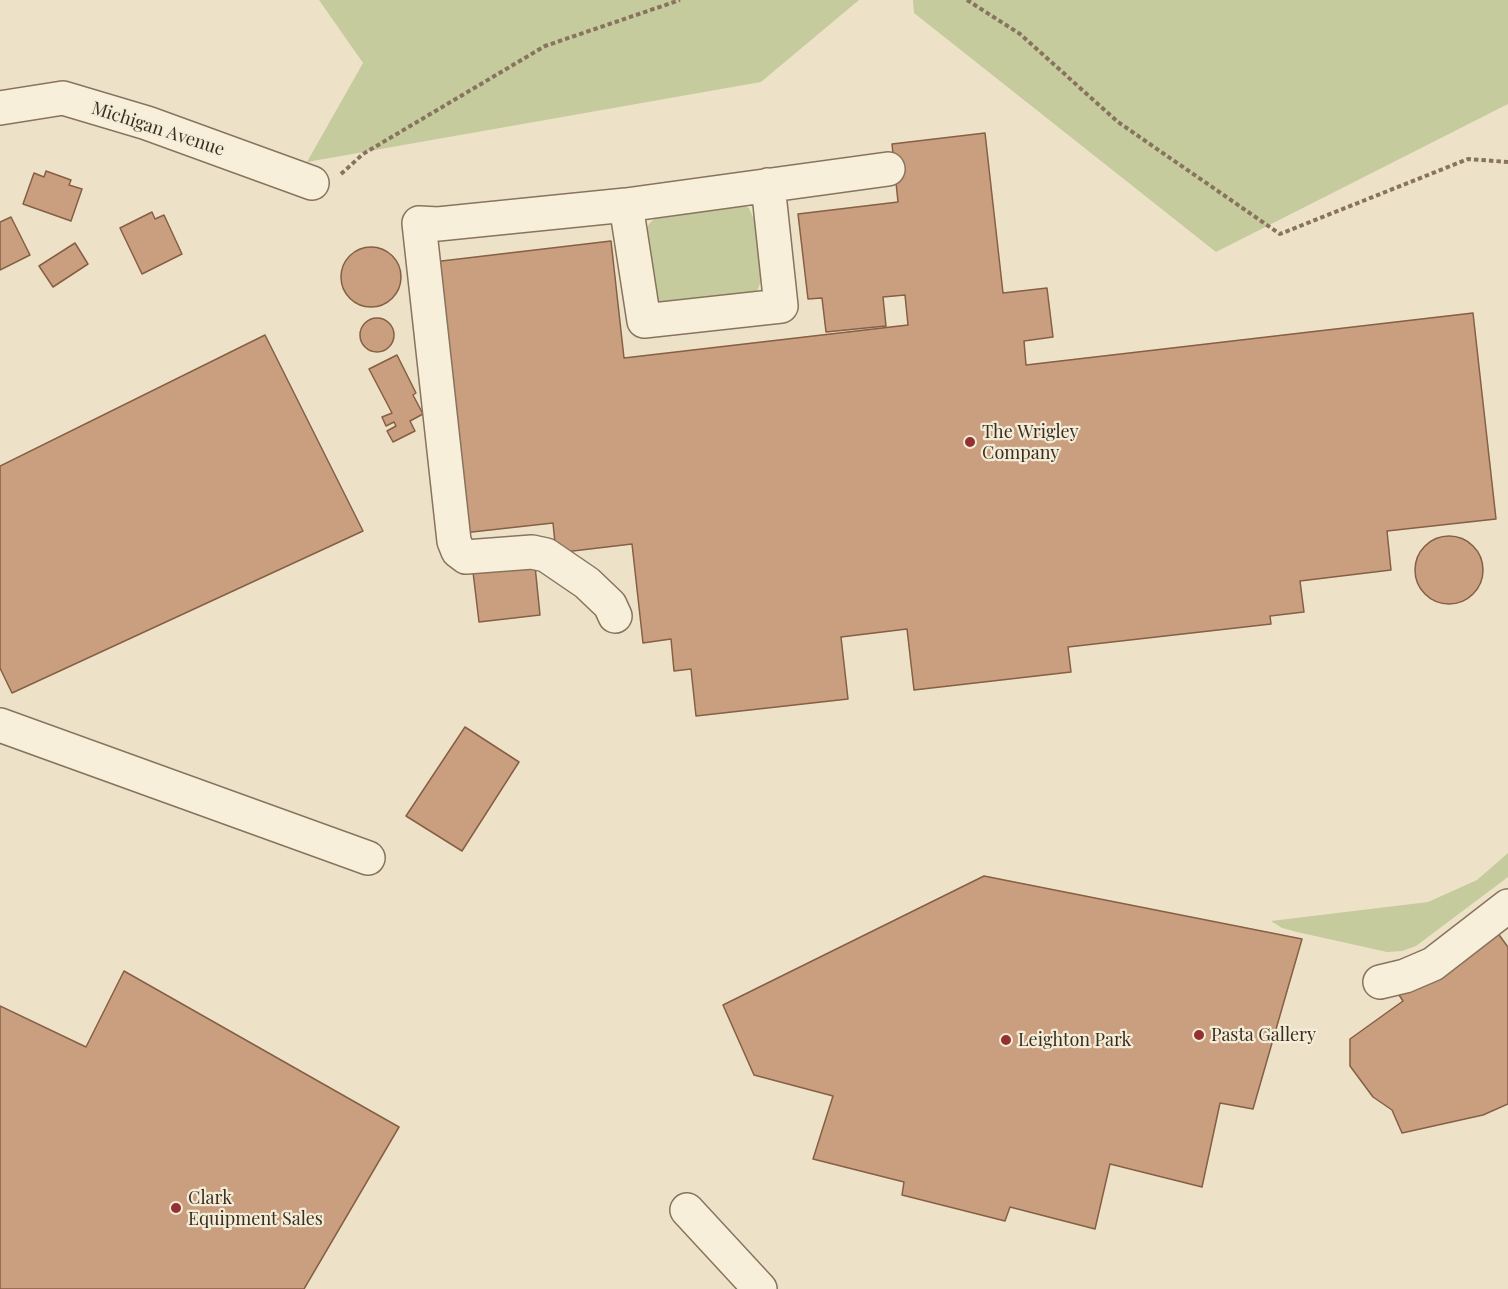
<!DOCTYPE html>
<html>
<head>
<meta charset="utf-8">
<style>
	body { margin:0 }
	canvas { display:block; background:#ede2c8 }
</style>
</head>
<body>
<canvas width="1508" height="1289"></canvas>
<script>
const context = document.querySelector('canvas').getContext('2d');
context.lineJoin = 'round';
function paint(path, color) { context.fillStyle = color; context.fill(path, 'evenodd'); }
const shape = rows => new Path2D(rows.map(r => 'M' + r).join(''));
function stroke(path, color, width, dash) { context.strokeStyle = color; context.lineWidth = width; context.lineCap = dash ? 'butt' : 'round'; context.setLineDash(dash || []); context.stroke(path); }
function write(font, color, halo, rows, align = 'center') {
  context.font = font + ' "Playfair Display",serif'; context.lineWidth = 4.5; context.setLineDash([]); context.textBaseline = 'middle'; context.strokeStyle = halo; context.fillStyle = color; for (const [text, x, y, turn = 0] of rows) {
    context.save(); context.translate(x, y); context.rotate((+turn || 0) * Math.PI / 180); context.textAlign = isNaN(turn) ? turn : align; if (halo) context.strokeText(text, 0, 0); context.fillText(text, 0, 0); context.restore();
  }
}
paint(shape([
	[319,0,859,0,761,82,307,162,363,63],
	[913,0,1508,0,1508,104,1216,252,914,13],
	[740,205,749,208,757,227,762,277,758,289,750,297,673,307,658,301,653,296,646,231,649,224,659,214],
	[1508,853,1508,877,1416,946,1402,951,1387,952,1297,932,1282,928,1271,921,1428,902,1477,880]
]), '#c5cb9c');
const building = shape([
	[985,133,1003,293,1047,288,1053,337,1024,341,1026,365,1473,313,1496,519,1387,531,1391,570,1300,581,1304,612,1270,616,1271,624,1068,647,1071,672,914,690,907,629,841,637,848,699,696,716,691,669,674,671,671,639,643,643,632,544,556,553,553,523,463,533,433,262,611,241,624,358,908,325,905,295,883,297,886,326,826,332,822,298,808,299,798,214,898,202,892,144,985,133],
	[46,171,71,180,69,185,82,189,71,221,23,204,34,173,44,177,46,171],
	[152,212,155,219,164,215,182,254,142,274,120,228,152,212],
	[11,217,30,255,0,270,0,222,11,217],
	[75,243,88,264,53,287,39,266,75,243],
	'341 277a30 30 0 1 1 60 0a30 30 0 1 1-60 0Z',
	'360 335a17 17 0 1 1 34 0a17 17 0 1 1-34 0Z',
	[265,335,363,531,12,693,0,668,0,466,265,335],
	[397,355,416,393,413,395,423,414,410,421,415,431,393,442,387,431,396,426,394,422,386,426,382,417,392,413,369,369,397,355],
	'1415 570a34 34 0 1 1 68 0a34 34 0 1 1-68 0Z',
	[535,566,540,615,479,622,473,572,535,566],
	[465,727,519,762,462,851,406,816,465,727],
	[984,876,1302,939,1253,1109,1220,1103,1202,1187,1110,1164,1095,1229,1010,1207,1005,1221,902,1195,904,1182,813,1159,833,1096,754,1075,723,1005,984,876],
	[1494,928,1508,947,1508,1104,1483,1115,1402,1133,1392,1110,1373,1097,1350,1066,1350,1039,1403,1001,1399,995,1494,928],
	[124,971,399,1127,304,1289,0,1289,0,1006,86,1047,124,971]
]);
paint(building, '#c99f7f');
stroke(building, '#865f44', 1.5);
const minor = shape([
	[0,108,63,98,147,123,312,183],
	[626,205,644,321,781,306,768,185],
	[615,616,610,605,587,583,546,555,532,552,466,557,458,551,454,541,419,223,438,224,626,205,888,169],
	[0,725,368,858],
	[1380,982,1405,976,1433,964,1508,906],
	[687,1210,760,1289]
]);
stroke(minor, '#88745e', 36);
stroke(shape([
	[967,0,1020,34,1118,122,1280,234,1468,159,1508,162],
	[341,174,363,154,545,46,680,0]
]), '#88745e', 4, [4.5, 3]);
stroke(minor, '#f8efdb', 33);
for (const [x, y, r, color] of [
	[970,442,6,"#953030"],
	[1199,1035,6,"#953030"],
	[1006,1040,6,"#953030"],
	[176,1208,6,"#953030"]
]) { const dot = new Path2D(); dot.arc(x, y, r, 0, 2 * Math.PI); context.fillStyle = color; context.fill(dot); stroke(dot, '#f4ecd7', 2); }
write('18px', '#392d20', '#f4ecd7', [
	["Michigan Avenue",158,129,18]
]);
write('18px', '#392d20', '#f4ecd7', [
	["The Wrigley",982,432],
	["Company",982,453],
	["Pasta Gallery",1211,1035],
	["Leighton Park",1018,1040],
	["Clark",188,1198],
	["Equipment Sales",188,1219]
], 'left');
</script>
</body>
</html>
